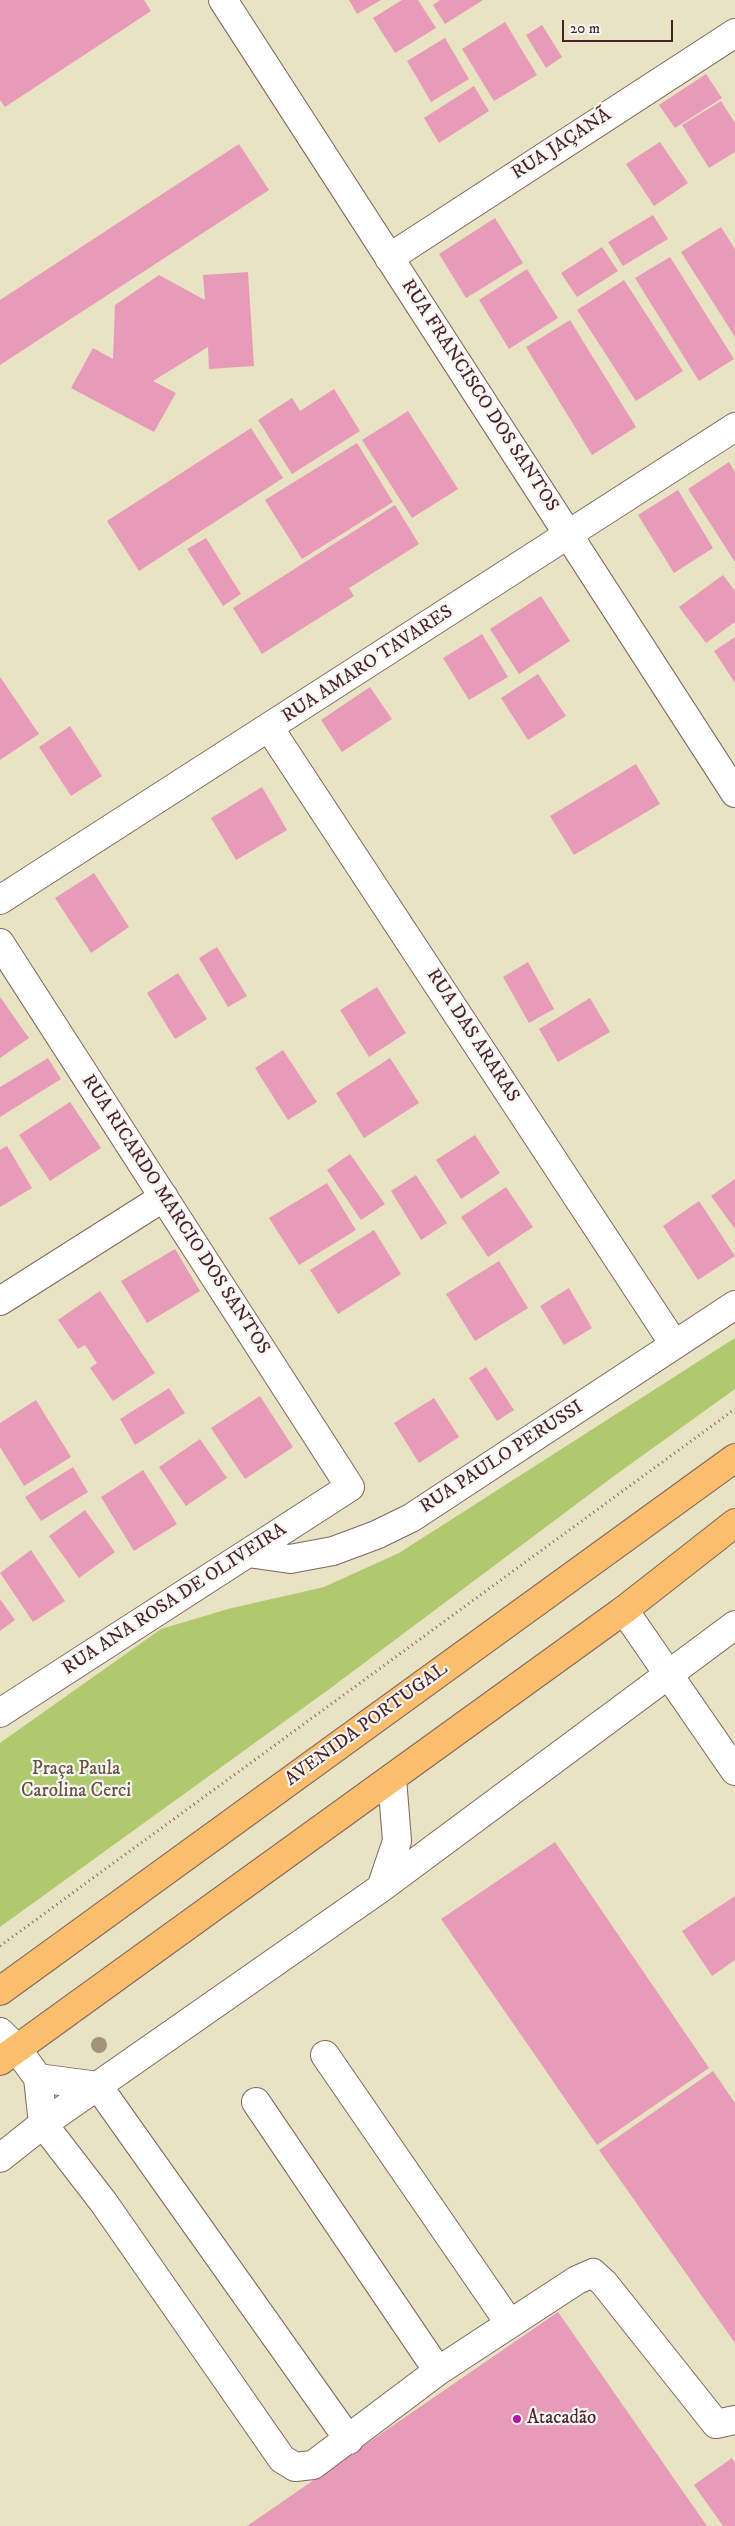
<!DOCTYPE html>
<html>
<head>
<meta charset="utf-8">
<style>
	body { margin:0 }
	#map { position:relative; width:735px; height:2526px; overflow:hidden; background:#e8e3c3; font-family:"IM FELL DW Pica",serif }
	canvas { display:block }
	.scale { position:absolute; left:562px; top:20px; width:111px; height:22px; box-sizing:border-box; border:2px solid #4a1f2b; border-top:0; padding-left:6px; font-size:15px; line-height:18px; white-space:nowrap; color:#4a1f2b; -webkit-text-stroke:4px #f6f6f2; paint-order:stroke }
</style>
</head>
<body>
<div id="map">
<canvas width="735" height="2526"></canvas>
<div class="scale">20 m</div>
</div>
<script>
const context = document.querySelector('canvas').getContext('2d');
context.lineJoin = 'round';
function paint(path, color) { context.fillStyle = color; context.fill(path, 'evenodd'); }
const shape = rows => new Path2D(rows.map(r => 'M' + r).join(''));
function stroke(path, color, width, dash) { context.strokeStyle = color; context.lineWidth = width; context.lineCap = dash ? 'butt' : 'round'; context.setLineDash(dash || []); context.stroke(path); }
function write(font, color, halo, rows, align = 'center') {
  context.font = font + ' "IM FELL DW Pica",serif'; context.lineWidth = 4.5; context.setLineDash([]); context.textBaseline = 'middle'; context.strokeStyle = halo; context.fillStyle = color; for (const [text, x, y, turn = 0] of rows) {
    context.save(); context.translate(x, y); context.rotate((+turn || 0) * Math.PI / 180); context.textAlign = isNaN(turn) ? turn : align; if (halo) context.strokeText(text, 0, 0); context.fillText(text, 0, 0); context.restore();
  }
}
paint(shape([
	[735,1338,735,1389,614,1476,328,1690,0,1927,0,1743,161,1629,228,1609,324,1587,399,1553]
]), '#b0c96e');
paint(shape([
	[0,0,144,0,151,11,5,107,0,100],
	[349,0,381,0,357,14],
	[402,0,418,0,436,28,395,53,373,18],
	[440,0,483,0,445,24,433,5],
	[505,22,537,75,494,101,462,49],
	[542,25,562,57,546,68,526,35],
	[445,38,469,79,431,102,407,61],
	[706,74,722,98,675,128,659,105],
	[474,86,489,111,439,143,424,118],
	[721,101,735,123,735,152,709,168,682,125],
	[660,142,688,183,654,206,626,164],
	[239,144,269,190,0,365,0,300],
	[653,215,668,239,623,266,608,242],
	[495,218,523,263,466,298,439,254],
	[721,227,735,249,735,337,681,252],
	[602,247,618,271,577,297,561,273],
	[670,257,734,359,699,381,635,278],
	[527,269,558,318,509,349,479,300],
	[248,272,254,366,209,369,208,347,153,381,176,393,154,432,71,388,93,348,113,359,115,305,159,275,205,300,203,275],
	[624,280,683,371,636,401,577,310],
	[570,320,636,427,592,455,526,347],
	[334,389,360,431,292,474,258,420,292,398,300,411],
	[408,411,458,489,412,518,362,440],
	[251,428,283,478,139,571,107,521],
	[357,443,393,502,302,559,265,500],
	[729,462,735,472,735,562,688,489],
	[678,490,713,548,674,573,638,515],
	[395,505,419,544,349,588,354,596,262,654,233,608],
	[206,538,241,594,223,606,187,549],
	[723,575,735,591,735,622,706,643,679,607],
	[541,596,570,641,519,674,490,629],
	[482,634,508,677,469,700,443,658],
	[735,637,735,683,714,651],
	[538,674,566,716,528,740,501,698],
	[0,677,39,734,0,760],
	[370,687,392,719,342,752,321,720],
	[70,726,102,776,71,796,39,747],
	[636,764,660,804,574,855,550,816],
	[262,787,287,830,236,860,211,818],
	[94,873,129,927,91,953,55,898],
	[217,947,247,996,228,1007,199,958],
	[528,962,554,1009,529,1023,503,977],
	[178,973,207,1019,175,1039,147,993],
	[377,987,406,1033,369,1057,340,1010],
	[0,997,29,1038,0,1058],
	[590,998,610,1032,558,1062,539,1029],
	[283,1050,317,1102,288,1120,255,1068],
	[48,1058,61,1079,0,1117,0,1087],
	[390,1058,419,1103,364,1138,336,1093],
	[70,1102,101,1148,50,1181,19,1135],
	[475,1135,500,1173,461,1199,436,1160],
	[7,1146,32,1188,0,1207,0,1150],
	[350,1154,385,1204,361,1220,327,1170],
	[416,1175,447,1223,421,1240,391,1191],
	[735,1179,735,1229,711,1196],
	[327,1183,356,1230,299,1265,269,1218],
	[506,1187,533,1227,488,1257,461,1217],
	[699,1201,735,1256,698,1280,663,1226],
	[374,1230,401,1274,338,1314,310,1270],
	[175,1249,200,1291,147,1323,121,1281],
	[499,1261,528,1308,475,1341,446,1294],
	[569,1288,592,1328,564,1345,540,1306],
	[100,1291,155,1373,113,1401,90,1368,97,1363,85,1345,78,1349,58,1320],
	[486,1367,514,1410,497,1421,469,1378],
	[169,1388,185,1413,135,1445,120,1419],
	[260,1396,293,1447,245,1479,211,1428],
	[434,1398,459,1437,419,1463,394,1423],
	[36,1400,71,1457,24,1486,0,1447,0,1423],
	[200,1439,227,1478,186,1506,159,1467],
	[73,1467,88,1492,41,1521,25,1497],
	[143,1470,177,1524,134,1551,101,1497],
	[85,1510,115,1552,79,1578,49,1536],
	[31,1550,65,1601,33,1622,0,1573],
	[0,1599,15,1620,0,1631],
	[555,1842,709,2068,597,2145,441,1919],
	[735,1896,735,1960,712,1976,682,1931],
	[713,2071,735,2103,735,2343,599,2150],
	[558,2312,707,2526,247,2526],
	[732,2458,735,2463,735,2526,723,2526,694,2485]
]), '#e89bb8');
const minor = shape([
	[223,0,735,793],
	[389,258,735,33],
	[270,729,674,1344],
	[0,900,735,427],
	[0,943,350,1487,0,1713],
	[0,1301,164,1197],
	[248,1553,290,1559,333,1551,376,1535,411,1518,735,1305],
	[624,1610,735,1771],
	[381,1888,397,1841,392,1778],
	[0,2032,17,2049,38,2078,43,2124,104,2203,282,2459,295,2467,313,2465,438,2371,577,2280,593,2273,604,2283,716,2424,735,2420],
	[325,2055,510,2324],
	[38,2078,98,2086,349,2440],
	[256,2102,438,2371],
	[0,2158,43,2124,381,1888,735,1625]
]);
const major = shape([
	[0,1991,735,1458],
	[0,2061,624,1610,735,1523]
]);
stroke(minor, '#816460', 30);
stroke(major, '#816460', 30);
stroke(shape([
	[0,1946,735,1409]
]), '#816460', 3, [1, 4]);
stroke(minor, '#fff', 28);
stroke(major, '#fabe6d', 28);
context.fillStyle = '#a2937a';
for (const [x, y] of [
	[99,2045]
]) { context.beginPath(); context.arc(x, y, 8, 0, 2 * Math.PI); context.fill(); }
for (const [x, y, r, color] of [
	[517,2419,5,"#b5179e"]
]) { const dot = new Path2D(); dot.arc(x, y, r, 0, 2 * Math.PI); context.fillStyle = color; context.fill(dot); stroke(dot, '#f6f6f2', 2); }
write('19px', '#4a1f2b', '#f6f6f2', [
	["RUA JAÇANÃ",562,145,-33],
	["RUA FRANCISCO DOS SANTOS",479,396,57],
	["RUA AMARO TAVARES",368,665,-33],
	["RUA DAS ARARAS",472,1036,57],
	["RUA RICARDO MARCIO DOS SANTOS",175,1215,57],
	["RUA PAULO PERUSSI",502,1458,-33],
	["RUA ANA ROSA DE OLIVEIRA",175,1600,-33],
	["AVENIDA PORTUGAL",367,1725,-36]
]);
write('19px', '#69523f', '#f6f6f2', [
	["Praça Paula",76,1770],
	["Carolina Cerci",76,1792]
]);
write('19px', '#4a1f2b', '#f6f6f2', [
	["Atacadão",527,2419]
], 'left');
</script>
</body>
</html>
